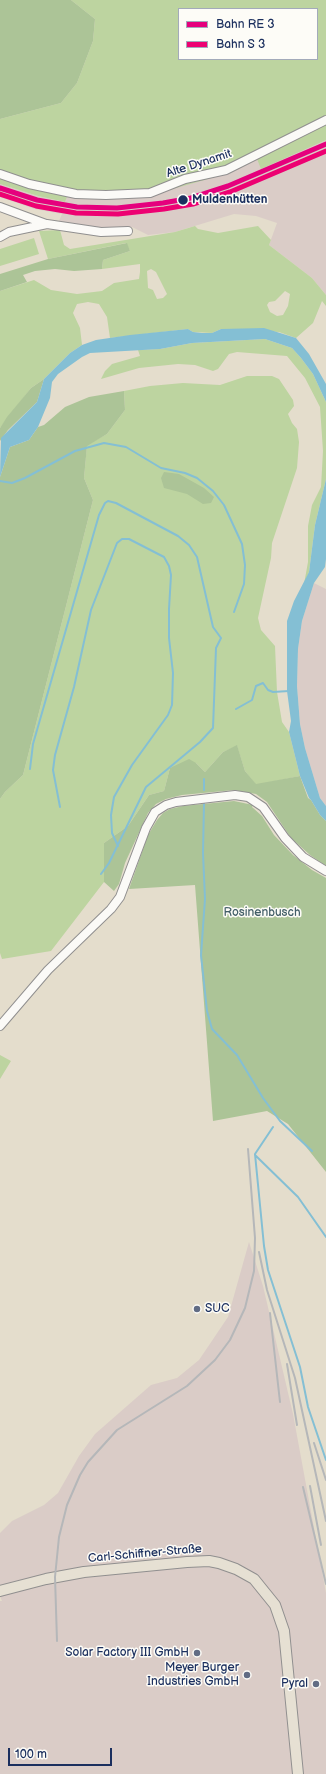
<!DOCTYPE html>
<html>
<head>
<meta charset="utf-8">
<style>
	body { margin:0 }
	#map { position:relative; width:326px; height:1774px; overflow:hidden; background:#e4ddcc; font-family:"Balsamiq Sans",sans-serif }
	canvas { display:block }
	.legend { position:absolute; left:178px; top:8px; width:140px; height:52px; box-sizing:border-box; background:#fdfcf7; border:1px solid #a3aaba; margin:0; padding:5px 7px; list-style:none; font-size:12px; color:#1b2f5e }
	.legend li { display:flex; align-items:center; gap:8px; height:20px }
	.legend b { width:20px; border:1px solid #a3aaba }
	.scale { position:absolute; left:8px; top:1748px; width:104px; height:18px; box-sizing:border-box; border:2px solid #1b2f5e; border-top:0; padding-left:5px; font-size:12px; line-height:14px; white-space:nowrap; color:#1b2f5e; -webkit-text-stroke:3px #fdfcf7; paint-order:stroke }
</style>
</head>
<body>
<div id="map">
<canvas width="326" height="1774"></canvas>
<ul class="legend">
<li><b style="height:5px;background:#e5007d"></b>Bahn RE 3</li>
<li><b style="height:5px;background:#ed0172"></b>Bahn S 3</li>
</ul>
<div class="scale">100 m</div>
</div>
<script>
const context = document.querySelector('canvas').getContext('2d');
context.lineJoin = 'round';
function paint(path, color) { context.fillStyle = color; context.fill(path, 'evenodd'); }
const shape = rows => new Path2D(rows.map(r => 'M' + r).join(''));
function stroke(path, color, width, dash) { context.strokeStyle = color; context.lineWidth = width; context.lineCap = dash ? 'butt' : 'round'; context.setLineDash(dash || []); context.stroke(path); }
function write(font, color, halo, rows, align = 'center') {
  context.font = font + ' "Balsamiq Sans",sans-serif'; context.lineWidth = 3; context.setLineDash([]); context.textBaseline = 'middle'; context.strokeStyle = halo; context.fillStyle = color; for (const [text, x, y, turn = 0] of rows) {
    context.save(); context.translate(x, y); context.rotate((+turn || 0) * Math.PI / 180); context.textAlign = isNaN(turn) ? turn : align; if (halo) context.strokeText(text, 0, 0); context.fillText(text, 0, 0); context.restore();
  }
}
paint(shape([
	[326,140,326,295,312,278,269,245,277,223,256,216,234,214,175,232,148,235,132,227,116,229,89,227,59,221,62,214,35,209,0,197,0,184,38,196,65,202,67,194,201,180,222,175,271,152,293,154],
	[314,583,326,589,326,806,320,798,305,748,300,724,297,686,298,649,302,621],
	[249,1242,263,1286,293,1414,326,1593,326,1774,0,1774,0,1601,2,1601,0,1596,0,1533,12,1521,44,1505,58,1493,79,1456,95,1434,151,1385,177,1378,199,1360,228,1317]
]), '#daccc7');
paint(shape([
	[71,0,326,0,326,140,261,169,257,159,222,175,162,192,68,194,65,202,38,196,0,184,0,119,61,103,77,83,93,41,95,19],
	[179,9,317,9,317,59,179,59],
	[195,226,198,229,218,233,258,226,271,240,269,245,312,278,326,295,326,306,322,301,313,323,296,338,279,332,221,329,212,333,193,332,188,329,110,338,107,317,99,304,88,302,77,304,73,313,80,328,82,345,70,353,44,379,31,388,0,428,0,291,34,280,51,290,77,294,102,291,114,283,139,279,140,272,140,264,102,269,103,260,130,251,126,243,48,259,39,231,60,230,64,245,70,249,175,232],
	[151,269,156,272,167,294,163,298,157,299,153,290,148,288,147,271],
	[285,291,290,294,288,306,283,315,277,316,270,312,267,305,269,302,275,301],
	[34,238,39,254,0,266,0,249],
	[265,339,292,348,301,358,313,374,326,402,326,479,315,525,309,572,304,584,308,562,308,526,312,505,321,487,323,451,320,407,305,378,287,356,237,352,229,354,218,369,213,371,195,365,178,364,139,368,101,379,105,371,112,364,140,356,138,350,160,349,192,343],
	[247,376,272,376,279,379,293,400,294,406,288,414,292,423,297,429,299,442,297,468,272,543,271,558,258,618,261,630,275,646,277,692,282,722,289,732,300,776,256,785,245,771,237,746,223,752,205,772,196,763,170,768,164,791,149,795,128,826,104,843,104,882,51,951,2,959,0,953,0,799,5,792,23,775,93,500,84,478,87,445,107,434,125,410,124,391,150,386,183,383,220,385],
	[0,1055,11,1061,0,1079]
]), '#bdd4a0');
paint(shape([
	[0,0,71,0,95,19,93,41,77,83,61,103,0,119],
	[127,243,130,251,103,260,102,269,74,271,55,269,35,271,23,275,27,282,0,291,0,274,48,259],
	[44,379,37,402,8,430,0,441,0,428,7,417,31,388],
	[124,391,125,410,107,434,87,446,84,478,93,500,23,775,5,792,0,799,0,477,10,447,29,440,38,427,44,425,65,407,89,397],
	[164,472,179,474,204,488,214,497,211,503,203,504,187,494,164,488,161,478],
	[237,745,245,771,256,784,300,776,308,798,311,800,320,815,326,821,326,866,310,855,291,838,267,802,256,794,234,790,182,795,166,799,156,804,148,813,125,863,119,884,114,891,104,882,104,843,128,826,149,795,164,791,170,768,189,759,196,763,205,772,223,752],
	[234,801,253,805,252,807,262,816,274,835,293,855,312,870,326,878,326,1172,288,1124,267,1111,213,1121,195,885,129,889,148,835,157,820,163,813,170,809,183,806]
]), '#acc497');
paint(shape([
	[264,328,296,338,309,354,326,384,326,402,313,374,301,358,292,348,265,339,192,343,160,349,90,353,82,357,58,374,52,382,50,398,38,427,29,440,10,447,0,477,1,438,37,402,44,379,70,353,82,345,96,340,130,335,188,329,193,332,202,333,212,333,221,329],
	[326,479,326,559,325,567,314,583,302,621,298,649,297,686,300,724,305,748,320,798,326,806,326,821,320,815,311,800,309,798,300,776,289,732,291,721,287,691,287,621,294,601,309,572,315,525]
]), '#84bfd4');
stroke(shape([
	[0,481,12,483,25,478,75,451,104,443,126,447,161,468,185,473,197,478,213,491,224,505,242,544,245,565,244,584,234,612],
	[236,709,252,700,256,686,263,683,268,690,273,692,289,691],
	[30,769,33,744,99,515,105,503,108,501,116,503,178,536,189,545,197,557,213,627,221,638,216,648,213,728,200,742,146,787,109,863,101,874],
	[204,790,204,779],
	[204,804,203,853,205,899,201,955,207,1011,212,1029,237,1055,263,1098,280,1121,312,1151],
	[60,807,53,770,55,755,74,687,91,610,117,543,122,539,129,539,164,557,169,566,171,575,169,609,169,638,173,673,172,705,168,715,132,765,114,797,111,815,112,833,118,846],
	[273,1127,255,1154,264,1246,268,1270,300,1367,308,1407,326,1460],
	[255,1155,298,1197,326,1237]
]), '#84bfd4', 2);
const minor = shape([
	[0,174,29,184,76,194,106,195,150,193,185,179,226,170,326,120],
	[0,207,46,224],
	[0,237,9,232,47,224,101,232,128,231],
	[0,1026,48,970,111,909,120,897,146,828,155,812,166,805,176,802,218,797,235,795,248,797,263,807,285,838,303,857,326,871]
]);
const major = shape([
	[0,1591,46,1579,84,1572,187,1562,209,1561,219,1563,236,1569,254,1579,275,1605,284,1631,298,1774]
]);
stroke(minor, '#908f8f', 10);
stroke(major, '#908f8f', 12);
stroke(minor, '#fbfaf7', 8);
stroke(major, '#e6e0d3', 10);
stroke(shape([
	[259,1252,267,1290,295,1378,326,1521],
	[270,1313,280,1402],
	[287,1364,297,1425],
	[314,1443,326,1480],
	[310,1486,321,1545],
	[303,1487,326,1584],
	[57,1641,55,1577,59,1537,67,1505,80,1475,88,1462,117,1430,187,1386,215,1360,230,1340,245,1308,254,1271,255,1238,248,1149]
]), '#b5b7b9', 2);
stroke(shape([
	[0,188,37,200,77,207,117,208,163,203,191,198,228,186,326,144]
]), '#e5007d', 5);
stroke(shape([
	[0,194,36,206,76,213,118,214,164,209,193,204,230,192,326,151]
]), '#ed0172', 5);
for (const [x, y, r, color] of [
	[183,200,5.5,"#1b2f5e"],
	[197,1309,4,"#616c84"],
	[197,1653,4,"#616c84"],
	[247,1675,4,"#616c84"],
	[316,1684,4,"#616c84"]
]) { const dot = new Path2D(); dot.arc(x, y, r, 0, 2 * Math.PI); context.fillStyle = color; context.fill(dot); stroke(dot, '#fdfcf7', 1.5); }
write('12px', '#1b2f5e', '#fdfcf7', [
	["Alte Dynamit",199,164,-18],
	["Carl-Schiffner-Straße",145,1554,-5]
]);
write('bold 12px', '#1b2f5e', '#fdfcf7', [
	["Muldenhütten",192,200]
], 'left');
write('12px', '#425e67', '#fdfcf7', [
	["Rosinenbusch",262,913]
]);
write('12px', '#1b2f5e', '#fdfcf7', [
	["SUC",205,1309,"left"],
	["Solar Factory III GmbH",189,1653],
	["Meyer Burger",239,1668],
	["Industries GmbH",239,1682],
	["Pyral",308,1684]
], 'right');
</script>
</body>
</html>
